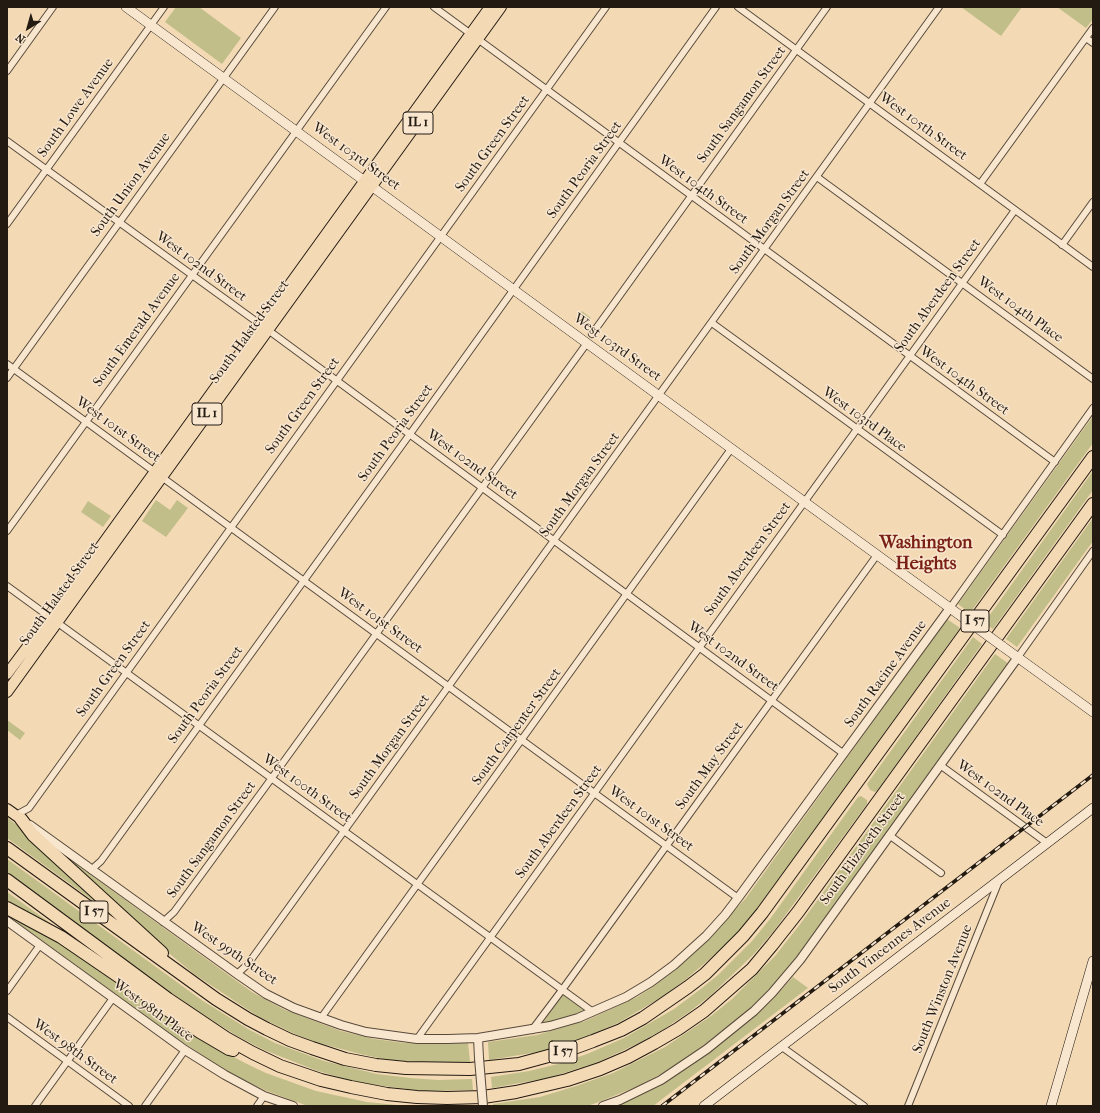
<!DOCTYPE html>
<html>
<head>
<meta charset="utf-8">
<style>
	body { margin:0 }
	#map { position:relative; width:1100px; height:1113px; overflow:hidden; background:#f4d9b5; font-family:"IM FELL French Canon",serif }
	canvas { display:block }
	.frame { position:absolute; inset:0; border:8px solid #231b12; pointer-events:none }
	.north { position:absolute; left:8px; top:8px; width:40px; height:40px; -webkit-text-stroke:3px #f8e6cf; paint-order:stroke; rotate:217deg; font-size:11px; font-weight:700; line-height:16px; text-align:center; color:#231b12 }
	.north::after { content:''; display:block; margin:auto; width:14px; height:18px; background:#231b12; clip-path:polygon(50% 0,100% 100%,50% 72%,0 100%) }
</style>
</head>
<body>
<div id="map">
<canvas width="1100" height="1113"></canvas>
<div class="frame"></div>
<div class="north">N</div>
</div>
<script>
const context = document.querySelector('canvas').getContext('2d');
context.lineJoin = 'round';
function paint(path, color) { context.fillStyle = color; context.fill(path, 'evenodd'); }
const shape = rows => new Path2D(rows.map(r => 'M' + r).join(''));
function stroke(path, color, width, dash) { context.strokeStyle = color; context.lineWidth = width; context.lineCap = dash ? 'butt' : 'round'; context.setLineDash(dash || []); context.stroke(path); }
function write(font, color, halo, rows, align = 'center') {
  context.font = font + ' "IM FELL French Canon",serif'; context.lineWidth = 3; context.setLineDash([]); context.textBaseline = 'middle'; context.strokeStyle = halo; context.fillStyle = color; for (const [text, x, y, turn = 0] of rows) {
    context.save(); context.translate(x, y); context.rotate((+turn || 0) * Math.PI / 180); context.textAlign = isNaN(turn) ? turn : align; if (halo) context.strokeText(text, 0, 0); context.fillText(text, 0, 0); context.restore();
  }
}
paint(shape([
	[176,7,199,7,241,38,222,64,165,22],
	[961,7,1022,7,1001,36],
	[1057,7,1093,7,1093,19,1086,28],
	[582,311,591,318,585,326,575,320],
	[1093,416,1093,443,970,613,958,604],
	[1093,471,1093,490,993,629,984,623],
	[156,500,170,510,177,500,188,508,166,537,142,521],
	[88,501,111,516,103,527,81,512],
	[1093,518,1093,541,1017,647,1006,639],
	[947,619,960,628,758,907,738,932,713,956,685,980,662,997,618,1023,586,1037,556,1047,538,1052,489,1060,488,1042,537,1035,585,1021,607,1011,637,997,654,986,673,972,702,946,746,898],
	[973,637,982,644,877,791,875,792,870,790,867,784],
	[995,654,1009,664,821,924,786,971,762,997,746,1012,704,1045,667,1071,636,1087,596,1103,587,1106,493,1106,493,1104,540,1097,576,1086,613,1073,665,1047,711,1016,732,999,775,956,801,923],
	[7,720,25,733,20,740,7,730],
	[861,796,867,800,867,804,773,932,753,955,710,996,689,1012,664,1029,639,1043,596,1063,548,1078,492,1088,491,1077,529,1071,558,1064,587,1054,624,1038,674,1009,702,988,718,975,752,941,770,919,858,797],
	[7,817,23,830,102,902,99,905,7,838],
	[62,854,238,982,252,992,285,1010,341,1031,374,1039,405,1043,431,1044,468,1043,470,1062,426,1063,384,1059,360,1054,315,1042,295,1034,259,1017,194,974,153,940],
	[7,859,203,1001,248,1029,275,1043,324,1061,377,1074,410,1078,438,1080,472,1079,473,1090,423,1091,368,1084,342,1078,315,1070,264,1050,237,1036,190,1006,7,873],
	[7,892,60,930,7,904],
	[7,911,65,944,224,1052,247,1064,266,1073,316,1091,367,1102,407,1106,308,1106,267,1091,241,1079,219,1066,175,1037,7,915],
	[793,977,808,988,653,1106,614,1106,659,1085,693,1064,751,1020,773,999],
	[562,995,565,996,585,1011,584,1013,559,1020,542,1024]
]), '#c1be89');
const minor = shape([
	[434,7,1055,462],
	[738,7,1093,267],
	[1086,38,1093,43],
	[7,71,53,7],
	[7,141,268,330,844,754],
	[817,177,1093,379],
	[980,184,1093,28],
	[7,224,164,7],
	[1062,245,1093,202],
	[712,323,1003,535],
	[592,334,827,7],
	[7,364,738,898],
	[7,378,275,7],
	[7,531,386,7],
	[7,586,593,1012],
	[950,608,1093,408],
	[1018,657,1093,551],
	[940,765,1047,843],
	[16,815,29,808,606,7],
	[889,835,941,873],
	[91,870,101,861,410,434,716,7],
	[163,922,174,912,266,786,587,343],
	[237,974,248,964,939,7],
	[7,991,40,945],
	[7,1017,129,1106],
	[321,1018,731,449],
	[532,1030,562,990,877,555],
	[417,1039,1015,210],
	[782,1047,864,1106],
	[35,1106,113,998],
	[145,1106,185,1050],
	[257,1106,264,1096],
	[908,1106,999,881]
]);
const tertiary = shape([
	[30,825,237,974,266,994,294,1008,341,1025,366,1032,417,1039,448,1039,478,1038,550,1026,578,1018,626,997,651,982,674,965,706,936,725,915,738,898,950,608],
	[7,921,185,1050,225,1075,264,1096,293,1106],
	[478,1038,479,1058],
	[603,1106,620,1100,661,1080,707,1049,754,1011,772,993,800,960,1018,657]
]);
const secondary = shape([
	[126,7,965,619],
	[1002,646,1093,712],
	[704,1106,1093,808],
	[1051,1106,1093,961]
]);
const primary = shape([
	[7,674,55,610,490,7],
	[7,692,501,7],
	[7,809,21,819]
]);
const motorway = shape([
	[21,819,33,835,162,953],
	[7,848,216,999,248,1019,267,1029,290,1040,312,1048,345,1059,376,1065,406,1068,470,1069,519,1064,563,1052,593,1041,621,1030,643,1018,688,987,705,974,743,936,762,913,1093,457],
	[7,880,168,999,226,1038,253,1053,280,1066,321,1080,351,1087,387,1094,417,1097,447,1098,483,1097,516,1092,567,1080,600,1069,628,1057,654,1043,678,1029,704,1011,752,969,772,945,798,912,1093,504],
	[7,908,61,937,200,1032,229,1049,233,1050]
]);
stroke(minor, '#574a3b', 8);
stroke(tertiary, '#574a3b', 10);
stroke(secondary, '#231b12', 10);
stroke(primary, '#231b12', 12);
stroke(motorway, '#231b12', 14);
stroke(minor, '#f8e6cf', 6);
stroke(tertiary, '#f8e6cf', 8);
stroke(secondary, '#f8e6cf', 9);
stroke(primary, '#f4d9b5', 10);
stroke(motorway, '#f4d9b5', 12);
const rail = shape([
	[662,1106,1093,775]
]);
stroke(rail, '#231b12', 3.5);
stroke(rail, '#f8e6cf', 2, [6]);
const tertiaryBridge = shape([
	[479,1058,483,1106]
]);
const secondaryBridge = shape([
	[965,619,1002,646]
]);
stroke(tertiaryBridge, '#574a3b', 10, []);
stroke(secondaryBridge, '#231b12', 10, []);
stroke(tertiaryBridge, '#f8e6cf', 8);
stroke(secondaryBridge, '#f8e6cf', 9);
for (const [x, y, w] of [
	[418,123,30],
	[207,414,30],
	[975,621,28],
	[94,912,28],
	[563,1052,28]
]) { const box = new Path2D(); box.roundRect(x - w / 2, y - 11, w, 22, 3); context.fillStyle = '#f8e6cf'; context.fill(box); stroke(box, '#231b12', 1); }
write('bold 13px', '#231b12', null, [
	["IL 1",418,123],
	["IL 1",207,414],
	["I 57",975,621],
	["I 57",94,912],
	["I 57",563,1052]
]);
write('14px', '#231b12', '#f8e6cf', [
	["South Sangamon Street",742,105,-54],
	["South Lowe Avenue",76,108,-54],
	["West 105th Street",923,127,36],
	["South Green Street",493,144,-54],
	["West 103rd Street",356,157,36],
	["South Peoria Street",585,170,-54],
	["South Union Avenue",131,185,-54],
	["West 104th Street",703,190,36],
	["South Morgan Street",770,222,-54],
	["West 102nd Street",201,267,36],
	["South Aberdeen Street",938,296,-54],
	["West 104th Place",1020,310,36],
	["South Emerald Avenue",137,330,-54],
	["South Halsted Street",250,332,-54],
	["West 103rd Street",617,348,36],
	["West 104th Street",964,381,36],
	["South Green Street",303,406,-54],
	["West 103rd Place",864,420,36],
	["West 101st Street",118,430,36],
	["South Peoria Street",396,433,-54],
	["West 102nd Street",472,465,36],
	["South Morgan Street",580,485,-54],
	["South Aberdeen Street",748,559,-54],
	["South Halsted Street",60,594,-54],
	["West 101st Street",380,621,36],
	["West 102nd Street",733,657,36],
	["South Green Street",114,669,-54],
	["South Racine Avenue",886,674,-54],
	["South Peoria Street",206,695,-54],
	["South Carpenter Street",517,727,-54],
	["South Morgan Street",390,747,-54],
	["South May Street",710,766,-54],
	["West 100th Street",307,789,36],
	["West 102nd Place",1000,794,36],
	["West 101st Street",651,819,36],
	["South Aberdeen Street",559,822,-54],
	["South Sangamon Street",212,840,-54],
	["South Elizabeth Street",863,849,-54],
	["South Vincennes Avenue",890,946,-37],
	["West 99th Street",234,954,34],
	["South Winston Avenue",943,989,-68],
	["West 98th Place",153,1011,36],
	["West 98th Street",75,1052,36]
]);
write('bold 18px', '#7a1f14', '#f8e6cf', [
	["Washington",926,544],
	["Heights",926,565]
]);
</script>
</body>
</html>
